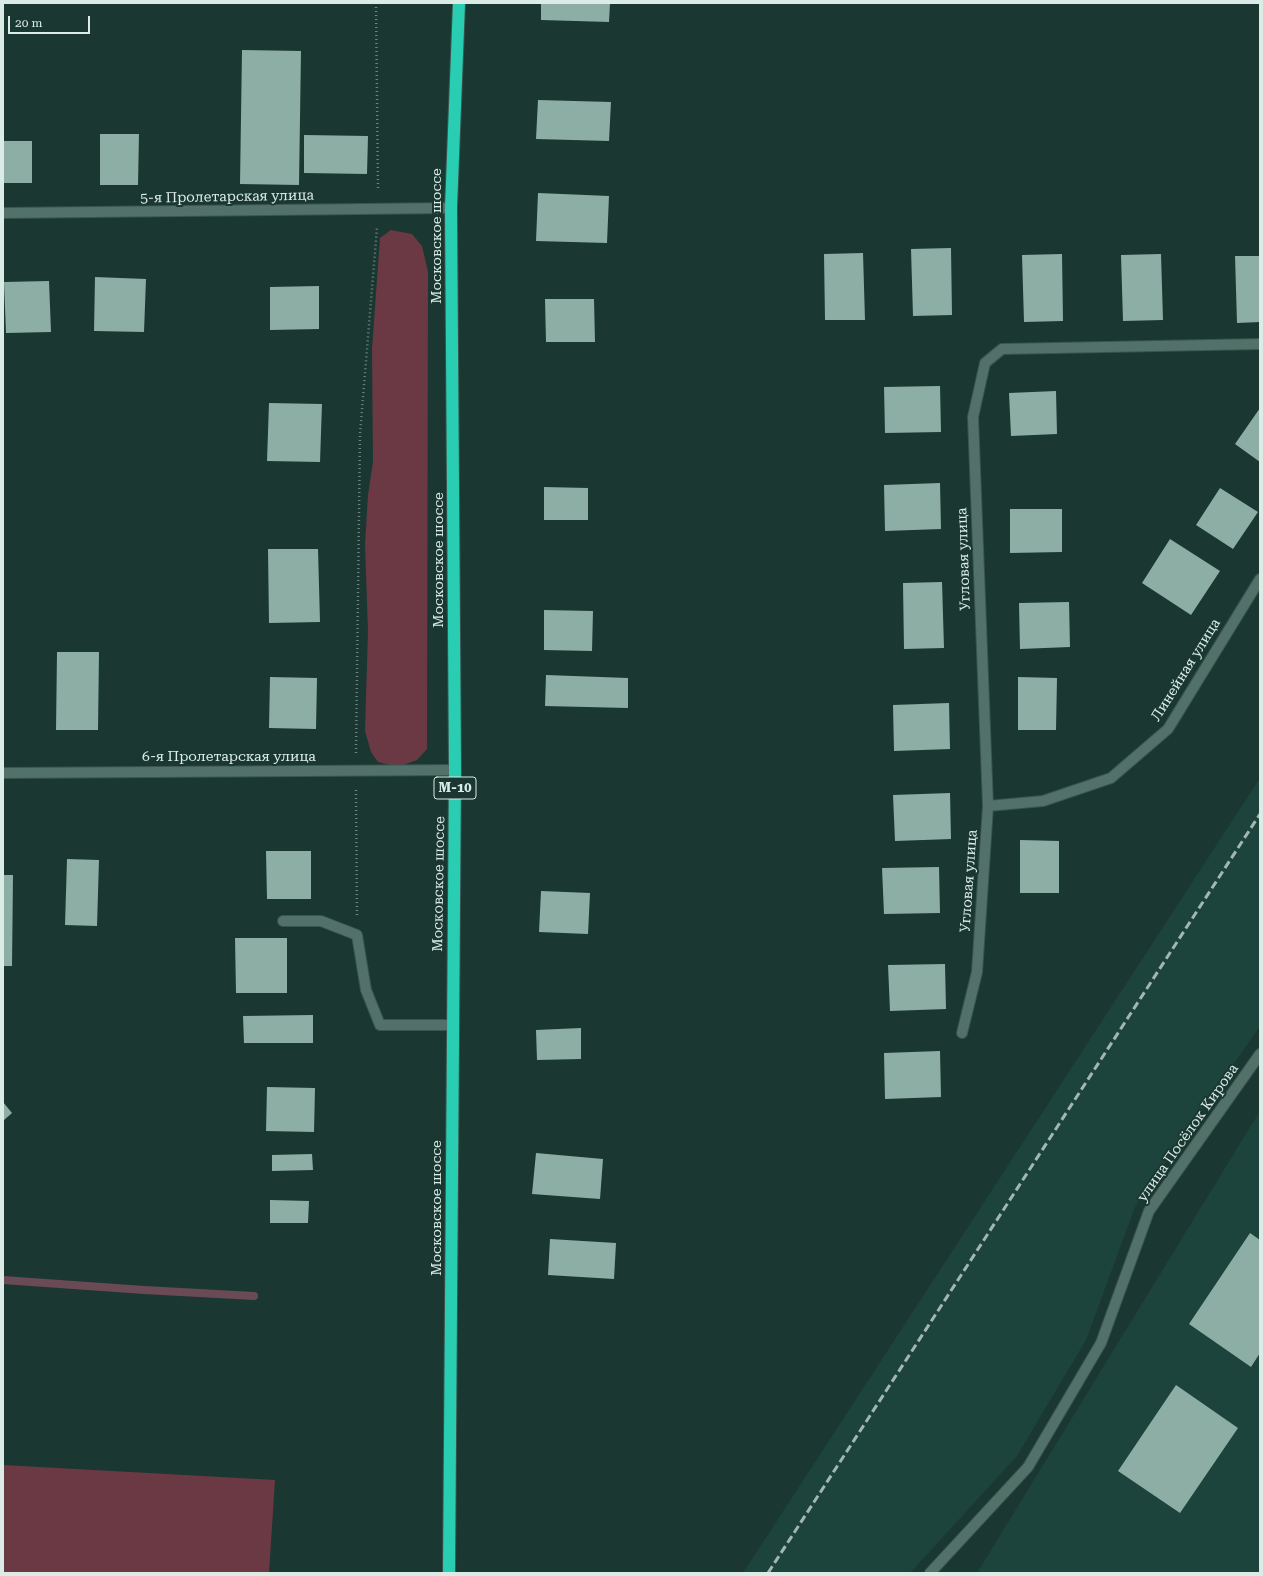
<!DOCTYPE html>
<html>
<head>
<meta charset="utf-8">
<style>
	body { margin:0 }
	#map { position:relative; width:1263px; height:1576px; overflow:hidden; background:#1a3831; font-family:"Roboto Serif",serif }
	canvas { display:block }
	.frame { position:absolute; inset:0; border:4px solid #dbece7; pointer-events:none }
	.scale { position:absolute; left:8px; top:16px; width:82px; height:18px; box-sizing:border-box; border:2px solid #dbece7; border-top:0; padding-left:5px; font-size:12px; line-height:14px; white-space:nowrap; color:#dbece7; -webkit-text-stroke:3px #1a3831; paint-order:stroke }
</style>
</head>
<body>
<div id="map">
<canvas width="1263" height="1576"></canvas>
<div class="frame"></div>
<div class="scale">20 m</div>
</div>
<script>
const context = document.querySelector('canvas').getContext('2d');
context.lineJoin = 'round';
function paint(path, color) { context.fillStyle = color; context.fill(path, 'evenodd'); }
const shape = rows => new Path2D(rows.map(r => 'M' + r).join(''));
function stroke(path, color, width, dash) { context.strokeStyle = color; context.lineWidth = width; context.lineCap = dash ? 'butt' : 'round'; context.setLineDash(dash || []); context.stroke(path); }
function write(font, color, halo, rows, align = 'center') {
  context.font = font + ' "Roboto Serif",serif'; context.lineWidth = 4; context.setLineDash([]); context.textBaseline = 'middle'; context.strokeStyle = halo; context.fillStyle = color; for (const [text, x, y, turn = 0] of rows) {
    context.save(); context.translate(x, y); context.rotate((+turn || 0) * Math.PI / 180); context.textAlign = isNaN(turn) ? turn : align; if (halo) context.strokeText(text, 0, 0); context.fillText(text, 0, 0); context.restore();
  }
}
paint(shape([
	[1260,778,1260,1026,1135,1207,1086,1340,1017,1456,910,1573,743,1573],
	[1260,1111,1260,1573,977,1573]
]), '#1d443c');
paint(shape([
	[391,230,412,234,422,246,428,272,427,749,417,760,403,765,390,765,378,762,371,752,365,731,368,631,365,544,368,495,373,462,372,349,380,238],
	[3,1465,275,1480,269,1573,3,1573]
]), '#6b3944');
stroke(shape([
	[3,1280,144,1290,254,1296]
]), '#6a4a55', 8);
paint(shape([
	[541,3,610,3,609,22,541,20],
	[242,50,301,51,299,185,240,184],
	[538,100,611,102,609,141,536,139],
	[100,134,139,134,138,185,100,185],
	[304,135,368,136,367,174,304,173],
	[3,141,32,141,32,183,3,183],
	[538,193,609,196,607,243,536,241],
	[951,248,952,315,913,316,911,249],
	[863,253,865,320,825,320,824,254],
	[1062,254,1063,321,1024,322,1022,255],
	[1161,254,1163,320,1123,321,1121,255],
	[1235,256,1260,256,1260,322,1237,323],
	[95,277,146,279,144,332,94,331],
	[49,281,51,332,6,333,4,282],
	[319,286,319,329,270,330,270,287],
	[545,299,594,299,595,342,546,342],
	[940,386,941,432,885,433,884,387],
	[1056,391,1057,434,1011,436,1009,393],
	[269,403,322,404,320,462,267,461],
	[1260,408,1260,462,1235,444],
	[940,483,941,529,885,531,884,485],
	[544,487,588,488,588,520,544,520],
	[1220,488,1258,512,1233,549,1196,525],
	[1010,509,1062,509,1062,552,1010,553],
	[1170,539,1220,571,1191,615,1142,583],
	[268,549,318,549,320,622,269,623],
	[942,582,944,648,904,649,903,583],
	[1069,602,1070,647,1020,649,1019,603],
	[544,610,593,611,592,651,544,650],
	[57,652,99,652,98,730,56,730],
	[546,675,628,678,628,708,545,706],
	[270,677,317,678,316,729,269,728],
	[1018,677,1057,678,1056,730,1018,730],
	[949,703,950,749,894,751,893,705],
	[950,793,951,839,895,841,893,795],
	[1020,840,1059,841,1059,893,1020,893],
	[266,851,311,851,311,899,267,899],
	[67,859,99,860,97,926,65,925],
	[939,867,940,913,884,914,882,868],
	[3,875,13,875,12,966,3,966],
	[541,891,590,893,588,934,539,932],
	[235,938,287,938,287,993,236,993],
	[945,964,946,1009,890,1011,888,965],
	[313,1015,313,1043,244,1043,243,1016],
	[581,1028,581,1059,537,1060,536,1030],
	[940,1051,941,1097,885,1099,884,1053],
	[267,1087,315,1088,314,1132,266,1131],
	[3,1102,12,1113,3,1121],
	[536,1153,603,1159,600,1199,532,1194],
	[312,1154,313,1170,272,1171,272,1155],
	[270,1200,309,1201,308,1223,270,1223],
	[1250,1233,1260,1240,1260,1353,1251,1367,1189,1324],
	[550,1239,616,1243,614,1279,548,1275],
	[1176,1385,1238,1428,1180,1513,1118,1471]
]), '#8daea5');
const minor = shape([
	[3,213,451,208],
	[3,773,455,770],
	[988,806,1043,801,1111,778,1168,729,1260,579],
	[283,921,321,921,357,935,366,990,380,1025,453,1025],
	[962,1033,977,972,988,806,973,417,985,363,1002,349,1260,344],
	[930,1573,1028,1467,1101,1343,1149,1211,1260,1054]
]);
const highway = shape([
	[449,1573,455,770,451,208,459,3]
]);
stroke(minor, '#3a544f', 12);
stroke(highway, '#3a544f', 14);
stroke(shape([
	[376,3,378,189],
	[356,753,360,434,377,228],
	[356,790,357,915]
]), '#6e8680', 2.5, [1, 3]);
stroke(minor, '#527169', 10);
stroke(highway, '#29ceb2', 12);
stroke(shape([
	[768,1573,1260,814]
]), '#a2b7b1', 3, [8, 4]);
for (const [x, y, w] of [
	[455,788,42]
]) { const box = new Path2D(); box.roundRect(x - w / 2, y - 11, w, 22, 3); context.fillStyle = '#1a3831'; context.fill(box); stroke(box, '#dbece7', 1); }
write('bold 13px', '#dbece7', null, [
	["М-10",455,788]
]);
write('14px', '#dbece7', '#1a3831', [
	["5-я Пролетарская улица",227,197,-1],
	["Московское шоссе",437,236,-90],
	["Угловая улица",964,559,-92],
	["Московское шоссе",439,560,-90],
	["Линейная улица",1186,670,-58],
	["6-я Пролетарская улица",229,757],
	["Угловая улица",969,881,-86],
	["Московское шоссе",439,884,-89],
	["улица Посёлок Кирова",1188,1133,-55],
	["Московское шоссе",437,1208,-90]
]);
</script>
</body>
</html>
